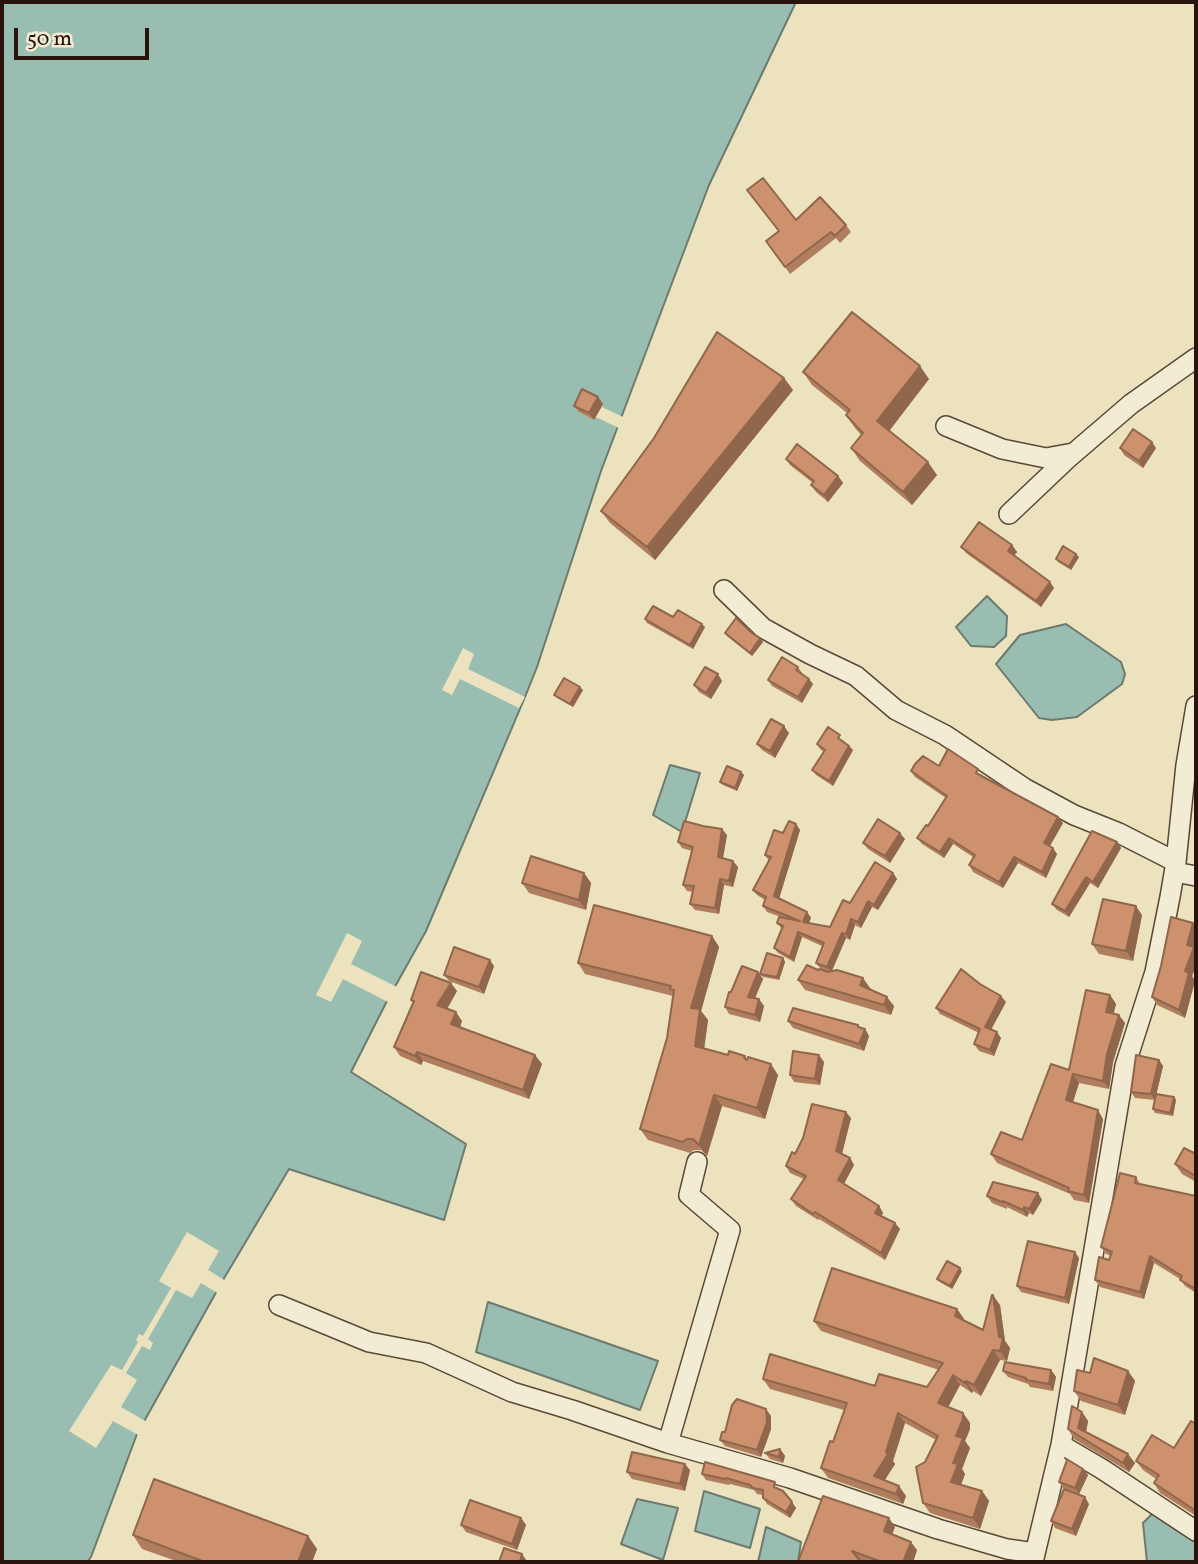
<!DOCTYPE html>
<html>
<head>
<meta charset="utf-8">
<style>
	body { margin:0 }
	#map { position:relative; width:1198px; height:1564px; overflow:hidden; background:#ece2bd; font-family:Vollkorn,serif }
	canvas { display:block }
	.frame { position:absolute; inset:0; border:4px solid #28140c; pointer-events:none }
	.scale { position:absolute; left:14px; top:28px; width:135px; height:32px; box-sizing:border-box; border:4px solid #28140c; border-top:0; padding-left:9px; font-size:21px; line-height:24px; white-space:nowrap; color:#28140c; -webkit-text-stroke:5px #f3ecd4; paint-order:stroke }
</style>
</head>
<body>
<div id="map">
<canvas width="1198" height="1564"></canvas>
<div class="frame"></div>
<div class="scale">50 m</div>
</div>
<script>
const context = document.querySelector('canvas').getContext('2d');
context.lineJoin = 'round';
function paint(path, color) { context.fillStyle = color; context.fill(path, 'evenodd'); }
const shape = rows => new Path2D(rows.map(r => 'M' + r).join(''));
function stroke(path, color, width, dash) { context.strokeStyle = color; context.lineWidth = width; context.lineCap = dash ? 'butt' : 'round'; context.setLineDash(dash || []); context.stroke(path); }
const water = shape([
	[2,2,796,2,709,185,601,471,537,667,525,697,426,931,387,1001,351,1072,466,1144,444,1220,289,1169,223,1280,137,1434,91,1557,87,1562,2,1562,2,2],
	[987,596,1007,616,1006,636,994,647,971,646,956,627,987,596],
	[1066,624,1121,662,1125,674,1122,684,1077,717,1052,720,1039,718,996,664,1020,635,1066,624],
	[670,765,700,773,682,832,653,815,670,765],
	[488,1302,658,1361,640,1410,476,1352,488,1302],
	[704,1491,760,1509,750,1548,695,1531,704,1491],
	[637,1499,678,1508,663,1560,621,1544,637,1499],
	[1152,1514,1196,1542,1196,1562,1147,1562,1143,1523,1152,1514],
	[766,1527,801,1542,798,1562,758,1562,766,1527]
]);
paint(water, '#99beb1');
stroke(water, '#6c7a6f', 2);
paint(shape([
	[587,396,603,404,602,407,625,418,621,429,596,417,594,420,579,412],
	[463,648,474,654,468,669,525,697,519,708,460,679,452,695,442,690],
	[347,933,362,941,351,964,399,988,390,1003,343,979,331,1002,316,995],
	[187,1232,219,1251,208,1270,226,1281,219,1294,201,1283,192,1298,176,1290,148,1339,153,1343,150,1350,142,1346,126,1373,137,1380,121,1407,147,1422,140,1436,113,1421,96,1448,69,1431,111,1365,122,1370,138,1342,136,1340,139,1334,143,1336,171,1288,159,1281]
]), '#ece2bd');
const minor = shape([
	[946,426,1002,449,1046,458,1073,453],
	[1009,514,1067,459,1131,404,1196,358],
	[724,590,763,628,810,654,856,676,896,710,945,735,1024,788,1074,815,1119,833,1176,862],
	[1175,872,1196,876],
	[279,1305,369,1342,426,1353,512,1392,572,1410,668,1443,790,1478,938,1529,1007,1549,1035,1553],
	[668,1443,730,1230,689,1195,697,1162],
	[1061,1445,1102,1469,1196,1531],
	[1033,1562,1061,1445,1125,1066,1155,972,1170,897,1176,862,1186,765,1196,706]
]);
stroke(minor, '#594838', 22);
stroke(minor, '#f3ecd4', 19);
paint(shape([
	[796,220,846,225,851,232,840,243,836,238,790,274,766,241],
	[803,372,929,379,889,430,937,475,912,505,860,461,851,448,861,435,855,428,846,415,847,413,812,385],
	[784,378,793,390,655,560,610,523,601,511],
	[598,397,603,404,594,420,579,412,574,406],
	[1120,448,1156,448,1143,468,1124,455],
	[786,459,838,476,843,483,828,502,816,492,811,485,813,483,790,465],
	[1012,545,1017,552,1014,556,1054,588,1041,607,966,553,961,547],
	[1076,554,1079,557,1071,570,1058,562,1056,559],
	[673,617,705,627,693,649,647,623,645,619],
	[725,633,752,633,760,638,763,642,752,656,727,636],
	[798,667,802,673,802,674,813,684,802,703,772,686,768,680],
	[722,681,711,699,699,692,694,685],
	[583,690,573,707,557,698,554,695],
	[789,733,775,758,762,750,757,744],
	[844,740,843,741,853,750,833,786,816,775,812,770,824,752,820,749,817,744],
	[939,766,983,775,982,776,1063,823,1050,846,1057,854,1046,878,1018,863,1003,888,973,872,969,865,973,857,953,844,944,858,922,844,917,838,928,826,946,798,915,777,911,771],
	[741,772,744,775,737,791,723,785,720,782],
	[796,824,800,830,779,899,807,912,811,918,809,923,830,927,850,903,893,873,897,879,878,910,872,907,861,928,855,925,850,940,846,938,831,972,870,988,894,1006,891,1015,805,990,798,980,818,970,829,972,820,968,816,963,822,946,802,937,794,962,778,953,774,948,782,929,777,923,781,917,767,912,763,906,765,900,757,895,753,890,769,861,765,855,783,833],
	[727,835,723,858,738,867,733,887,724,885,719,914,695,910,690,904,693,892,687,891,683,885,692,851,682,848,678,842],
	[905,839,890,863,868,849,863,843],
	[1117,842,1121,848,1098,888,1090,883,1069,917,1057,910,1052,904],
	[584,873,591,883,586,910,529,893,522,883],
	[1142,915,1133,961,1099,954,1092,944],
	[712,936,719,947,701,1011,708,1020,704,1048,728,1055,745,1056,747,1059,778,1075,765,1119,722,1106,707,1156,701,1150,694,1150,690,1153,648,1140,640,1129,667,1038,673,996,585,974,578,963],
	[1194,948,1196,950,1196,966,1192,976,1195,981,1185,1018,1157,1005,1152,997],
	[783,958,785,962,779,980,763,977,760,974],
	[494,966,484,994,449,981,444,975],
	[758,972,763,979,755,998,764,1006,760,1022,729,1014,725,1007,731,992],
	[457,991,447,1009,462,1021,460,1027,542,1064,529,1099,423,1061,421,1065,400,1056,394,1047,413,1003,411,1000],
	[1110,995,1116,1004,1113,1014,1125,1023,1113,1062,1109,1089,1079,1083,1073,1102,1103,1119,1089,1203,1074,1200,1070,1194,997,1163,991,1154,1022,1140,1069,1070],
	[1006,1002,991,1030,1001,1038,994,1056,979,1051,974,1044,979,1033,940,1014,936,1008],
	[788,1021,858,1025,861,1028,865,1029,869,1036,864,1051,793,1028],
	[1159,1060,1163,1066,1155,1100,1135,1098,1131,1092],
	[824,1062,820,1085,794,1082,790,1075],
	[1174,1097,1176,1100,1173,1116,1155,1113,1153,1109],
	[851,1118,842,1154,850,1158,854,1165,844,1184,879,1206,883,1213,881,1216,895,1223,900,1229,885,1260,819,1219,818,1220,796,1206,791,1199,804,1179,790,1173,786,1166,795,1154],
	[1196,1154,1196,1182,1182,1174,1175,1164],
	[1136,1177,1140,1184,1196,1196,1196,1293,1185,1286,1180,1279,1154,1263,1144,1299,1100,1287,1095,1280,1109,1260,1111,1256,1106,1254,1101,1247],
	[1038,1193,1042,1200,1033,1215,1029,1213,1027,1217,1007,1207,1007,1209,992,1203,987,1196],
	[1079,1258,1069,1304,1021,1292,1017,1286],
	[962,1271,952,1289,940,1282,937,1279],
	[1000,1305,1005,1341,1010,1348,1007,1361,1000,1360,981,1396,973,1391,972,1393,960,1385,948,1407,963,1413,970,1423,970,1429,965,1441,970,1448,962,1469,965,1474,961,1485,982,1491,989,1501,980,1529,930,1513,923,1503,925,1462,936,1440,905,1423,893,1461,895,1464,884,1481,906,1496,903,1504,828,1478,821,1468,833,1442,844,1410,770,1389,763,1379,927,1387,939,1370,821,1331,814,1321,957,1309,964,1319,963,1320,983,1330],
	[1051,1370,1056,1377,1053,1391,1030,1387,1028,1384,1008,1377,1003,1371],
	[1128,1371,1135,1381,1125,1415,1081,1401,1074,1391],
	[1082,1412,1088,1421,1086,1432,1135,1463,1129,1472,1074,1439,1068,1429],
	[771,1416,771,1429,761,1457,725,1446,720,1440,725,1432],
	[1196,1424,1196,1516,1160,1493,1154,1483,1156,1479,1143,1470,1136,1461,1174,1448],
	[780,1449,785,1456,783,1463,770,1459,765,1453],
	[1083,1469,1088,1475,1079,1494,1063,1488,1059,1482],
	[690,1470,685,1491,632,1479,627,1472],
	[702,1474,779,1488,779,1489,796,1508,790,1518,767,1504,763,1498,763,1495,757,1494,754,1490,730,1484,729,1485,706,1480],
	[1089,1504,1076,1536,1055,1528,1051,1521],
	[521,1518,526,1525,517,1550,466,1532,461,1525],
	[895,1527,892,1534,917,1550,913,1562,865,1562,860,1560,798,1562],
	[133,1535,308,1536,317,1549,312,1562,179,1562,142,1549]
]), '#b07e5e');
paint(shape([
	[920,366,929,379,887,434,877,421],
	[784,378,793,390,655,560,647,547],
	[598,397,603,404,594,420,589,413],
	[1152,442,1156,448,1143,468,1139,461],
	[928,462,937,475,912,505,903,492],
	[838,476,843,483,828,502,824,495],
	[1012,545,1017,552,1012,558,1008,551],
	[1076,554,1079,557,1071,570,1069,567],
	[1050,582,1054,588,1041,607,1036,601],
	[702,624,705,627,693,649,690,645],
	[760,638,763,642,752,656,750,653],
	[718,674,722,681,711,699,706,693],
	[809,679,813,684,802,703,798,697],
	[580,687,583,690,573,707,570,704],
	[784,726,789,733,775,758,770,751],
	[849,746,853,750,833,786,829,781],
	[741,772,744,775,737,791,735,788],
	[1058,817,1063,823,1048,849,1044,843],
	[796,824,800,830,778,902,774,896],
	[722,829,727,835,722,863,718,857],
	[900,833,905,839,890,863,885,856],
	[949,838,953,844,944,858,940,852],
	[1117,842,1121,848,1098,888,1093,882],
	[1053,848,1057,854,1046,878,1042,872],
	[1014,857,1018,863,1003,888,999,882],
	[733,861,738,867,733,887,729,881],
	[584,873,591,883,586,910,579,900],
	[893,873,897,879,878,910,874,905],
	[1086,877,1090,883,1069,917,1065,911],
	[720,879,724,885,719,914,715,908],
	[868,901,872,907,861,928,858,922],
	[1136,906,1142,915,1133,961,1126,951],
	[807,912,811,918,807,927,803,922],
	[851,919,855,925,850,940,846,934],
	[1193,923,1196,928,1196,940,1194,948,1196,950,1196,966,1192,976,1195,981,1185,1018,1179,1010,1185,971,1187,945],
	[798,932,802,937,794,962,790,957],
	[842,933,846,938,831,973,827,967],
	[712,936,719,947,701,1011,708,1020,703,1057,695,1046,691,1008],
	[783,958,785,962,779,980,777,977],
	[490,960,494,966,484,994,479,987],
	[758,972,763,979,753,1003,748,997],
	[863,978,870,988,867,995,860,985],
	[451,983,457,991,444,1014,437,1005],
	[1110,995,1116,1004,1112,1020,1106,1012],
	[1001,996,1006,1002,989,1033,985,1027],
	[887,997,894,1006,891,1015,884,1005],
	[759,999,764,1006,760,1022,755,1015],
	[456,1012,462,1021,458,1033,451,1024],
	[1119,1015,1125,1023,1113,1062,1109,1089,1103,1081,1107,1054],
	[865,1029,869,1036,864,1051,859,1044],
	[997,1032,1001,1038,994,1056,990,1050],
	[417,1052,423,1061,421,1065,415,1056],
	[535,1055,542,1064,529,1099,523,1090],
	[819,1055,824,1062,820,1085,815,1079],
	[1159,1060,1163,1066,1155,1100,1151,1094],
	[771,1064,778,1075,765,1119,757,1108],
	[1073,1074,1079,1083,1071,1108,1066,1100],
	[714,1095,722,1106,707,1156,699,1145],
	[1174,1097,1176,1100,1173,1116,1170,1113],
	[1098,1110,1103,1119,1089,1203,1084,1195],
	[846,1112,851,1118,841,1157,836,1151],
	[850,1158,854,1165,842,1187,838,1180],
	[1038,1193,1042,1200,1033,1215,1029,1209],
	[879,1206,883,1213,879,1219,875,1213],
	[1024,1207,1029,1213,1027,1217,1023,1210],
	[895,1223,900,1229,885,1260,881,1253],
	[1075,1252,1079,1258,1069,1304,1065,1298],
	[1150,1256,1154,1263,1144,1299,1140,1292],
	[960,1268,962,1271,952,1289,950,1286],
	[993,1295,1000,1305,1005,1341,1010,1348,1007,1361,1000,1351],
	[957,1309,964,1319,962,1326,955,1316],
	[993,1350,1000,1360,981,1396,974,1385],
	[1051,1370,1056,1377,1053,1391,1049,1384],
	[1128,1371,1135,1381,1125,1415,1118,1405],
	[953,1375,960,1385,945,1413,938,1403],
	[966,1381,973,1391,972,1393,965,1383],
	[766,1409,771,1416,771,1429,761,1457,757,1450],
	[1082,1412,1088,1421,1085,1437,1078,1428],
	[898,1413,905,1423,893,1461,895,1464,881,1486,874,1476,886,1452],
	[963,1413,970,1423,970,1429,965,1441,970,1448,962,1469,965,1474,958,1492,951,1482,956,1436],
	[780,1449,785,1456,783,1463,779,1457],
	[1128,1454,1135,1463,1129,1472,1123,1463],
	[685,1464,690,1470,685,1491,680,1484],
	[1083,1469,1088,1475,1079,1494,1075,1488],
	[899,1486,906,1496,903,1504,896,1494],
	[982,1491,989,1501,980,1529,973,1518],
	[1085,1497,1089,1504,1076,1536,1072,1529],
	[792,1502,796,1508,790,1518,786,1512],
	[521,1518,526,1525,517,1550,512,1544],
	[889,1518,895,1527,890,1540,884,1531],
	[308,1536,317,1549,312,1562,298,1562],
	[911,1542,917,1550,913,1562,903,1562],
	[522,1554,527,1561,527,1562,520,1562]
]), '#90664c');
const building = shape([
	[763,178,796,220,820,197,846,225,835,236,831,232,785,267,766,241,779,231,747,190,763,178],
	[852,312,920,366,877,421,928,462,903,492,851,448,863,433,846,415,850,410,803,372,852,312],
	[717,332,784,378,647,547,601,511,654,438,717,332],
	[582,389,598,397,589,413,574,406,582,389],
	[1133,429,1152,442,1139,461,1120,448,1133,429],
	[797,444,838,476,824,495,811,485,814,481,786,459,797,444],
	[979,522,1012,545,1008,551,1050,582,1036,601,961,547,979,522],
	[1063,546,1076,554,1069,567,1056,559,1063,546],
	[653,606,673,617,678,610,702,624,690,645,645,619,653,606],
	[736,618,752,633,760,638,750,653,725,633,736,618],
	[782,657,798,667,796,670,809,679,798,697,768,680,782,657],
	[705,667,718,674,706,693,694,685,705,667],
	[564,678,580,687,570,704,554,695,564,678],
	[771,719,784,726,770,751,757,744,771,719],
	[828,727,840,735,838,738,849,746,829,781,812,770,825,750,817,744,828,727],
	[948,749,978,769,976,773,1058,817,1044,843,1053,848,1042,872,1014,857,999,882,969,865,975,855,949,838,940,852,917,838,926,825,928,826,947,796,911,771,915,764,923,756,939,766,948,749],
	[727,766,741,772,735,788,720,782,727,766],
	[878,819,900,833,885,856,863,843,878,819],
	[684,821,703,826,722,829,718,857,733,861,729,881,720,879,715,908,690,904,694,886,683,885,693,847,678,842,684,821],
	[789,821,796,824,774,896,807,912,803,922,830,927,843,900,850,903,875,862,893,873,874,905,868,901,858,922,851,919,846,934,842,933,827,967,816,963,824,943,798,932,790,957,774,948,783,926,777,923,779,917,800,921,763,906,766,897,753,890,771,857,765,855,774,830,783,833,789,821],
	[1092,831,1117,842,1093,882,1086,877,1065,911,1052,904,1092,831],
	[531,856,584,873,579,900,522,883,531,856],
	[1103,899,1136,906,1126,951,1092,944,1103,899],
	[594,905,712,936,691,1008,700,1009,695,1046,728,1055,729,1051,745,1056,744,1058,747,1060,748,1057,771,1064,757,1108,714,1095,699,1145,693,1139,687,1139,682,1142,640,1129,667,1038,674,990,670,989,671,986,578,963,594,905],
	[1171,917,1193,923,1187,945,1194,947,1185,971,1189,973,1179,1010,1152,997,1161,966,1171,917],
	[454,947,490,960,479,987,444,975,454,947],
	[767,953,783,958,777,977,760,974,767,953],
	[807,965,818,970,820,969,828,972,837,970,863,978,860,985,887,997,884,1005,798,980,807,965],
	[742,966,758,972,748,997,759,999,755,1015,725,1007,729,992,731,992,742,966],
	[961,969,980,984,1001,996,985,1027,997,1032,990,1050,974,1044,980,1029,936,1008,961,969],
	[421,972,451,983,437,1005,456,1012,451,1024,535,1055,523,1090,417,1052,415,1056,394,1047,414,1001,411,1000,421,972],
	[1086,990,1110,995,1106,1012,1119,1015,1107,1054,1103,1081,1073,1074,1066,1100,1098,1110,1084,1195,1068,1191,1069,1188,991,1154,1001,1132,1022,1140,1051,1064,1069,1070,1086,990],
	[793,1008,858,1025,858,1027,865,1029,859,1044,788,1021,793,1008],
	[793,1051,819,1055,815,1079,790,1075,793,1051],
	[1136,1055,1159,1060,1151,1094,1131,1092,1136,1055],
	[1156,1094,1174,1097,1170,1113,1153,1109,1156,1094],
	[812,1104,846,1112,836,1151,850,1158,838,1180,879,1206,875,1213,895,1223,881,1253,815,1212,813,1214,791,1199,806,1176,786,1166,792,1152,795,1154,803,1138,812,1104],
	[1184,1148,1196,1154,1196,1176,1175,1164,1184,1148],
	[1120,1173,1136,1177,1135,1183,1196,1196,1196,1289,1180,1280,1182,1276,1150,1256,1140,1292,1095,1280,1099,1257,1109,1260,1112,1252,1101,1247,1120,1173],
	[993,1182,1038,1193,1029,1209,1024,1207,1023,1210,1003,1201,1002,1202,987,1196,993,1182],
	[1028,1241,1075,1252,1065,1298,1017,1286,1028,1241],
	[947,1261,960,1268,950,1286,937,1279,947,1261],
	[832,1268,957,1309,955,1316,983,1330,992,1295,993,1295,999,1337,1003,1338,1000,1351,993,1350,974,1385,966,1381,965,1383,953,1375,938,1403,963,1413,963,1419,956,1436,963,1438,953,1463,958,1464,951,1482,982,1491,973,1518,923,1503,916,1467,925,1462,938,1436,898,1413,886,1452,888,1454,874,1476,899,1486,896,1494,821,1468,830,1441,833,1442,847,1403,763,1379,770,1354,875,1386,879,1374,927,1387,943,1363,814,1321,832,1268],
	[1094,1358,1128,1371,1118,1405,1074,1391,1077,1370,1090,1373,1094,1358],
	[1005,1362,1051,1370,1049,1384,1026,1380,1026,1378,1003,1371,1005,1362],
	[737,1399,766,1409,767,1422,757,1450,720,1440,722,1432,725,1432,732,1405,737,1399],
	[1072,1406,1082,1412,1078,1428,1128,1454,1123,1463,1068,1429,1072,1406],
	[1191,1421,1196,1424,1196,1511,1154,1483,1159,1475,1136,1461,1152,1435,1174,1448,1191,1421],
	[780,1449,779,1457,765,1453,780,1449],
	[632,1452,685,1464,680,1484,627,1472,632,1452],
	[1065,1458,1083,1469,1075,1488,1059,1482,1067,1460,1065,1458],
	[705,1462,775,1482,774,1487,783,1491,792,1502,786,1512,763,1498,763,1490,753,1488,750,1485,726,1478,725,1479,702,1474,705,1462],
	[154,1479,308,1536,298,1562,205,1562,133,1535,154,1479],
	[1064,1489,1085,1497,1072,1529,1051,1521,1064,1489],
	[823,1496,889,1518,884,1531,911,1542,903,1562,882,1562,852,1551,861,1562,798,1562,823,1496],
	[470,1500,521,1518,512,1544,461,1525,470,1500],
	[504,1548,522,1554,520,1562,499,1562,504,1548]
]);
paint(building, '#cd926d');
stroke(building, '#90664c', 2);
</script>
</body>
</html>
